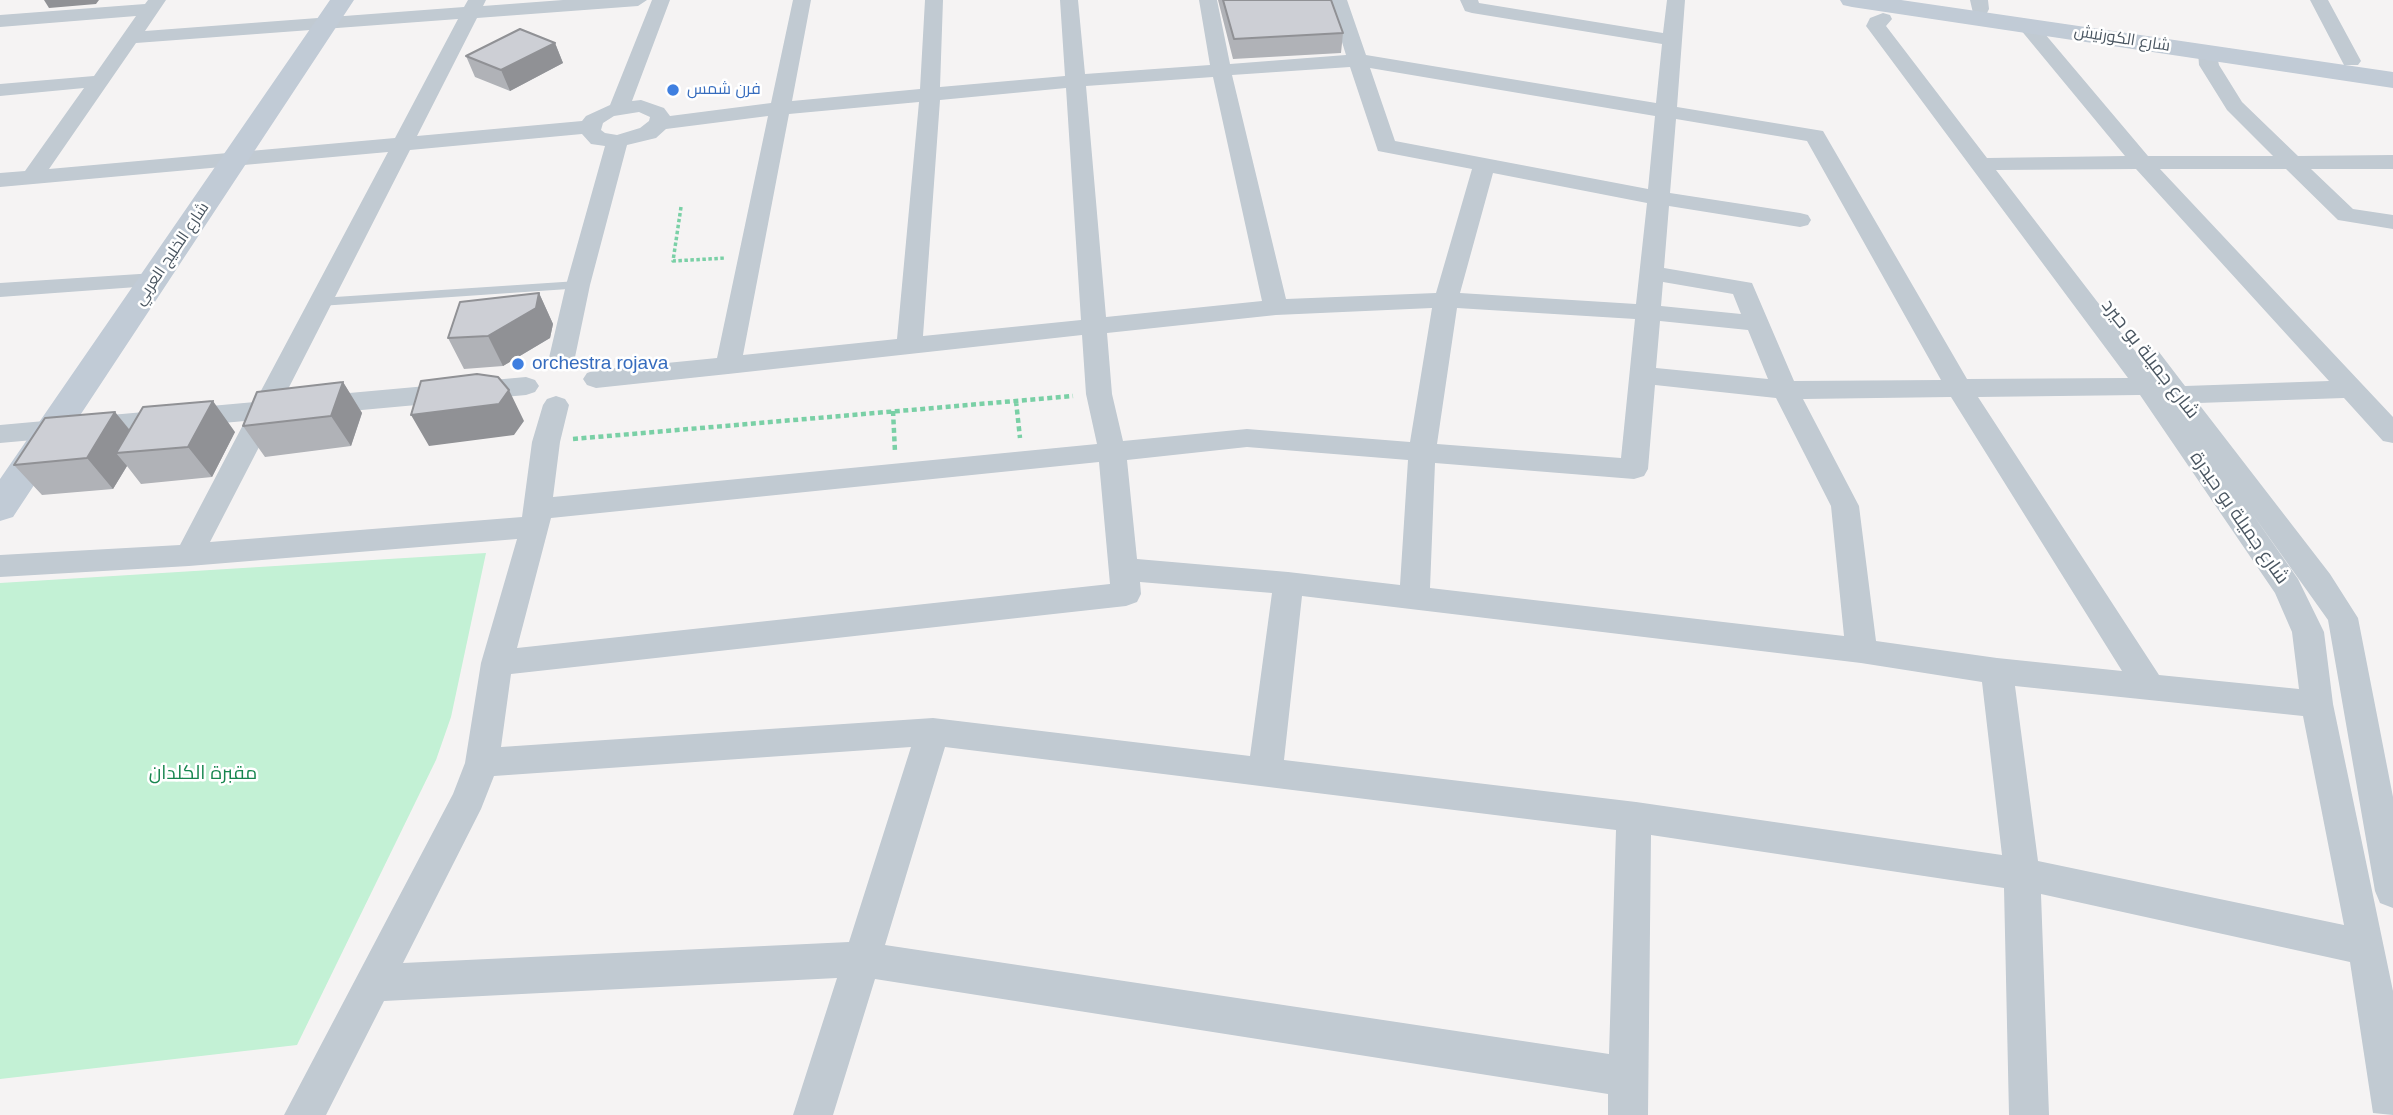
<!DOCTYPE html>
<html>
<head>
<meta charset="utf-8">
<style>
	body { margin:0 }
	canvas { display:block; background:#f5f3f3 }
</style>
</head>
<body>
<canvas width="2393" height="1115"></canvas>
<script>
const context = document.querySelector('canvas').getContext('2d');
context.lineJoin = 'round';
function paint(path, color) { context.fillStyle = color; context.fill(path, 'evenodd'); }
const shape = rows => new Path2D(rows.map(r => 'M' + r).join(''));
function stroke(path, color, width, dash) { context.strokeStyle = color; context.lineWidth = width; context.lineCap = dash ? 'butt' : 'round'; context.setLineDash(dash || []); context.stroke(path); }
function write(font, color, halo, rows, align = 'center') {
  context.font = font + ' Helvetica,Cairo,sans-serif'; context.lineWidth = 5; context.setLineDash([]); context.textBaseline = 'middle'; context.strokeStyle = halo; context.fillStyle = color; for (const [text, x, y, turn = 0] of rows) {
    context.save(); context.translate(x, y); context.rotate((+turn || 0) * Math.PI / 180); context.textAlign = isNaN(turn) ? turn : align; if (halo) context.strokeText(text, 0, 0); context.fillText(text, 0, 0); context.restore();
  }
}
paint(shape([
	[486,553,451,717,436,760,297,1045,0,1079,0,583]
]), '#c3f1d5');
stroke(shape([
	[681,207,673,261,726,258]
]), '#7ad0a6', 3.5, [3.5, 2.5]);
stroke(shape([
	[1016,401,1020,438],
	[893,411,895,452],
	[573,439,1073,396]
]), '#7ad0a6', 4.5, [5, 3.5]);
paint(shape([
	[578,281,584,285,583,288,320,306,313,302,320,298,578,281]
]), '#c1cad2');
paint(shape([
	[148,0,166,0,145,31,464,7,468,0,486,0,483,6,563,0,647,0,638,6,477,18,417,136,582,121,586,116,610,105,652,0,670,0,632,101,641,100,664,108,670,116,771,103,793,0,811,0,792,101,920,89,925,0,943,0,940,87,1065,76,1060,0,1078,0,1085,74,1210,65,1199,0,1217,0,1230,64,1346,55,1329,0,1347,0,1366,55,1656,103,1662,44,1472,13,1465,11,1460,0,1478,0,1479,3,1663,33,1667,0,1685,0,1677,107,1823,131,1967,379,2128,378,1869,30,1866,26,1870,18,1883,13,1890,15,1892,19,1886,26,1987,158,2125,156,2020,29,2017,25,2020,21,2027,19,2034,21,2148,156,2273,156,2227,110,2199,65,2198,52,2201,48,2215,48,2219,65,2242,102,2298,156,2393,155,2393,169,2311,169,2353,209,2393,215,2393,229,2338,220,2286,169,2160,169,2393,417,2393,443,2383,441,2344,398,2198,403,2330,574,2358,618,2393,797,2393,908,2380,903,2375,891,2328,620,2251,512,2298,579,2324,632,2333,704,2393,991,2393,1115,2373,1113,2350,962,2041,894,2049,1115,2009,1115,2004,888,1651,835,1648,1115,1608,1115,1608,1094,875,979,833,1115,793,1115,837,978,384,1001,326,1115,284,1115,453,794,465,763,481,663,517,539,189,566,0,577,0,555,180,545,245,421,0,443,0,425,255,402,388,152,0,187,0,173,25,171,84,88,0,96,0,84,94,76,136,16,0,27,0,15,145,4,148,0],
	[458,19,395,138,49,169,136,43,458,19],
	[1350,67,1378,151,1472,169,1436,293,1286,299,1232,75,1350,67],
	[1370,68,1655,116,1648,189,1395,141,1370,68],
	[1213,77,1262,301,1106,317,1086,86,1213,77],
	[1066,88,1081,320,923,336,940,100,1066,88],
	[919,102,897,339,743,355,789,114,919,102],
	[639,112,650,117,649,121,640,128,617,135,605,133,601,130,603,123,614,116,639,112],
	[768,116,717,358,596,370,587,373,583,379,587,385,596,388,728,374,1082,335,1086,394,1097,444,553,497,560,442,569,405,565,399,556,396,547,399,543,405,532,442,522,517,210,542,274,418,526,395,535,392,539,386,535,380,526,377,283,399,410,150,582,134,591,144,605,146,566,285,548,362,552,368,561,370,570,368,574,362,590,285,627,145,656,138,666,129,768,116],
	[1676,119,1807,141,1941,380,1794,381,1752,283,1664,268,1669,206,1800,227,1808,225,1811,220,1808,215,1800,213,1670,193,1676,119],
	[2136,169,2329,381,2185,386,2159,352,2150,350,2139,356,1996,170,2136,169],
	[1493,173,1647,203,1636,304,1460,293,1493,173],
	[1663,282,1733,294,1741,314,1661,306,1663,282],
	[1432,308,1410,442,1247,429,1123,441,1112,394,1107,333,1276,315,1432,308],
	[1457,308,1635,319,1621,458,1437,444,1457,308],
	[1660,321,1748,330,1768,379,1656,368,1660,321],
	[1655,385,1776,398,1831,506,1844,636,1430,588,1435,463,1634,479,1644,476,1648,469,1655,385],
	[2140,395,2275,593,2292,632,2299,689,2159,675,1978,397,2140,395],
	[1951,397,2122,671,1997,658,1876,641,1859,506,1803,399,1951,397],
	[1247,447,1408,460,1400,585,1288,572,1137,559,1127,460,1247,447],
	[1099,462,1110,584,517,648,551,518,1099,462],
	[1140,582,1272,593,1250,756,933,718,501,747,511,674,1126,606,1137,602,1141,594,1140,582],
	[1302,596,1861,663,1982,682,2002,855,1636,802,1284,760,1302,596],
	[2015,686,2303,716,2344,925,2038,861,2015,686],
	[911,747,849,942,403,963,481,809,494,776,911,747],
	[945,747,1616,830,1609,1054,885,945,945,747],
	[1970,0,1988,0,1989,9,1987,13,1973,13,1970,0],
	[2310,0,2328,0,2361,61,2358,65,2344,65,2310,0],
	[155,273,164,275,167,280,164,285,0,297,0,283,155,273]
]), '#c1cad2');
paint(shape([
	[330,0,354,0,13,517,0,521,0,479,330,0],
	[1840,0,1901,0,2393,72,2393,88,1852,7,1843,5,1840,0]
]), '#c1cbd6');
paint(shape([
	[1218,0,1331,0,1343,33,1341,53,1233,59],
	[555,43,563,63,510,91,475,77,466,56],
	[539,293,553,324,550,338,503,366,464,369,448,338],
	[343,382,362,413,351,446,265,457,243,426],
	[115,412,130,430,235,432,212,477,141,484,127,466,113,489,42,495,14,465]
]), '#b0b2b7');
paint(shape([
	[44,0,99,0,96,4,49,8],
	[555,43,563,63,510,91,501,70],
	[539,293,553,324,550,338,503,366,488,336],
	[343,382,362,413,351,446,331,416],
	[509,390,524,421,514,435,429,446,411,415],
	[213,401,235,432,212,477,188,447],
	[115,412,140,443,116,453,127,466,113,489,87,458]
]), '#909195');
const building = shape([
	[1223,0,1331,0,1343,33,1234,39,1223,0],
	[520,29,555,43,501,70,466,56,520,29],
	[539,293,536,308,488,336,448,338,460,302,539,293],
	[477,374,498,377,509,390,499,404,411,415,421,381,477,374],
	[343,382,331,416,243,426,257,392,343,382],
	[213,401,188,447,116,453,143,407,213,401],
	[115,412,87,458,14,465,45,418,115,412]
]);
paint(building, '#cdcfd5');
stroke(building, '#909195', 2);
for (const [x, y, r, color] of [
	[673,90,7,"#3f7fe0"],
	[518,364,7,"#3f7fe0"]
]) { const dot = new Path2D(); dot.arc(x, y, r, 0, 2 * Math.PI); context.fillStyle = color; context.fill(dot); stroke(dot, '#fff', 2.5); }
write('16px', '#4a5661', '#fff', [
	["شارع الكورنيش",2122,39,9],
	["شارع الخليج العربي",172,254,-56]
]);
write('16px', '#366cbe', '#fff', [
	["فرن شمس",687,90]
], 'left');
write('19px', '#4a5661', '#fff', [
	["شارع جميلة بو حيرد",2150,359,52],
	["شارع جميلة بو حيدرة",2239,518,55]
]);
write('19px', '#366cbe', '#fff', [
	["orchestra rojava",532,364]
], 'left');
write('19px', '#17864f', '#fff', [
	["مقبرة الكلدان",203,774]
]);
</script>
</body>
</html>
